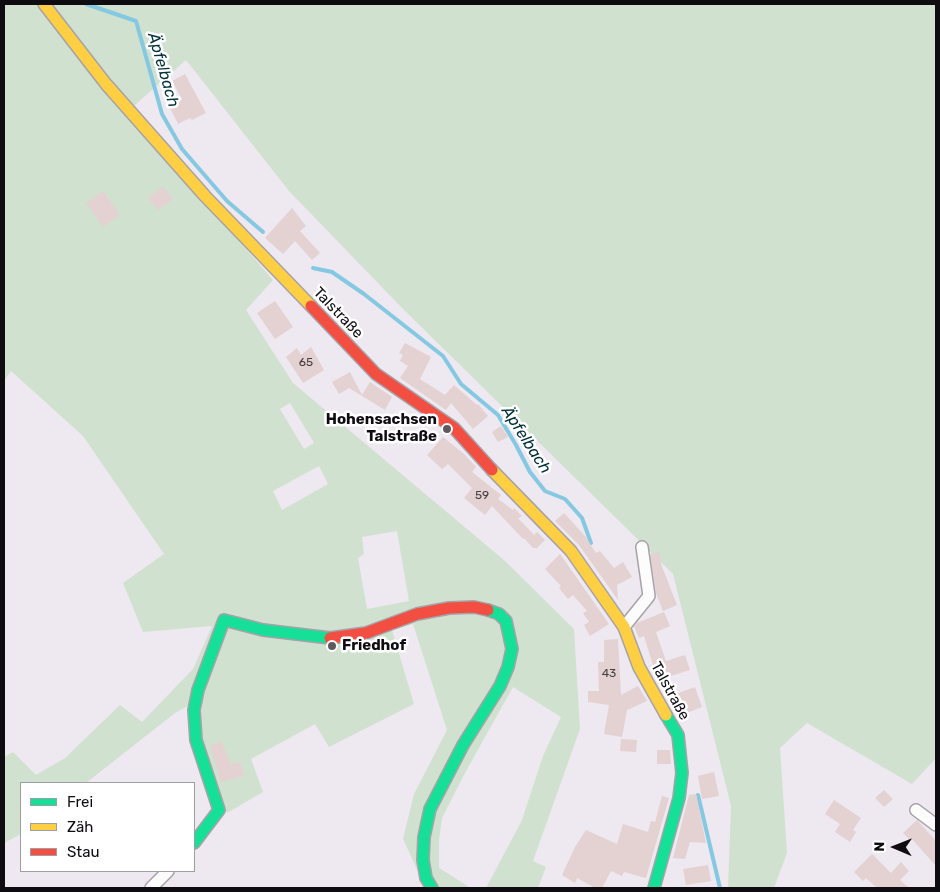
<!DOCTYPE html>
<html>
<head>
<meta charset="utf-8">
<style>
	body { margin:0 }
	#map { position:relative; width:940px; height:892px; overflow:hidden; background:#eee8f0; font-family:Rubik,sans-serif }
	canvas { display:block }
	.frame { position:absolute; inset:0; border:5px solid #0f0c11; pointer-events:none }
	.legend { position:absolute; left:20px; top:782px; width:175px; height:90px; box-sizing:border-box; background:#fff; border:1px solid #9f9ea0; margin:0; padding:6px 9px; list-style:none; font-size:15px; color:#0f0c11 }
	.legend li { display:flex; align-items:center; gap:10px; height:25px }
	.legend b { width:25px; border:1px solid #9f9ea0 }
	.north { position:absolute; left:870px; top:822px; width:50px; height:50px; -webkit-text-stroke:4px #fff; paint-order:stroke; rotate:271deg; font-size:14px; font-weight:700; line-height:20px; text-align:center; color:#0f0c11 }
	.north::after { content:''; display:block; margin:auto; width:18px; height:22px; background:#0f0c11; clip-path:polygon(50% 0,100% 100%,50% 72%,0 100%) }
</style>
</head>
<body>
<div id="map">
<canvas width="940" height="892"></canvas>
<div class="frame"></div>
<ul class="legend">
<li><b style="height:6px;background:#16e098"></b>Frei</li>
<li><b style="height:6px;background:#ffcf43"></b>Zäh</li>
<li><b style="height:6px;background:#f24e42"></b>Stau</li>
</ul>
<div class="north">N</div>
</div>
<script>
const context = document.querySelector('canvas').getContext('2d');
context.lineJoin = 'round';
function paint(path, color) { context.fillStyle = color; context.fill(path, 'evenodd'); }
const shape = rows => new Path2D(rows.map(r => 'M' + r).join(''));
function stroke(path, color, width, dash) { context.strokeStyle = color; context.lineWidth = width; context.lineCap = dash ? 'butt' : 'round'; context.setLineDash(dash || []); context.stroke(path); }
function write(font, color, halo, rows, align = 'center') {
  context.font = font + ' Rubik,sans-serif'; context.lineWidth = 5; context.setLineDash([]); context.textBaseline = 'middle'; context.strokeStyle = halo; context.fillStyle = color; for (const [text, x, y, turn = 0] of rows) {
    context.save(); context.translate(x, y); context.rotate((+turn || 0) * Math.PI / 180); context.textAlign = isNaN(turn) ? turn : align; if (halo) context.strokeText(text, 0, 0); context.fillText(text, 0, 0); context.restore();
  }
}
paint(shape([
	[4,4,936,4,936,758,912,784,807,723,780,748,787,853,774,888,728,888,731,806,673,574,403,309,289,191,186,60,127,112,273,280,246,310,293,383,504,560,574,629,580,729,533,861,546,867,538,888,486,888,522,820,543,756,561,717,513,687,466,771,442,818,439,840,439,868,471,888,428,888,420,876,403,839,414,794,447,730,413,624,392,630,414,704,329,747,315,724,251,759,263,792,227,813,200,741,202,698,175,713,86,783,21,783,21,834,4,843,4,757,13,752,36,775,65,758,120,705,142,722,193,669,212,626,143,632,123,583,164,554,83,436,11,371,4,381],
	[290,403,314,443,304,449,280,409],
	[319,466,328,484,282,510,273,491],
	[397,531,409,601,367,609,358,558,364,554,362,537]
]), '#d1e1d0');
stroke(shape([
	[86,4,136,21,162,114,182,149,227,201,263,232],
	[313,268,332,272,364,294,443,356,461,384,498,415,516,445,530,472,545,491,565,499,582,518,591,543],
	[698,795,720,888]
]), '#85c8e1', 4);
paint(shape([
	[185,74,206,113,192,120,190,118,178,124,169,106,182,99,172,81],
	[163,186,173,199,158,210,148,198],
	[103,191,120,215,103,227,86,203],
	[292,208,306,226,300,231,320,253,312,260,295,241,283,254,265,238],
	[275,301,293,327,275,339,257,313],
	[405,343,431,357,420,379,445,395,454,385,477,405,478,404,488,416,473,429,451,403,446,410,400,378,408,366,400,361,403,355,399,353],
	[311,347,324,370,303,383,286,357,297,348,301,355],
	[350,372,362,395,370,382,392,397,385,410,349,388,339,394,332,382],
	[501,426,508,437,498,442,492,432],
	[443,437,464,454,476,467,472,472,501,495,498,499,513,510,514,508,522,516,518,518,534,535,537,532,545,540,537,548,533,548,524,538,523,539,492,506,485,515,464,498,472,488,448,464,442,469,427,455],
	[564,513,585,536,596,553,600,551,614,568,623,562,632,577,617,585,618,600,579,545,555,521],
	[660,552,661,564,677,605,663,611,656,593,650,554],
	[560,554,609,624,590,636,584,625,589,622,583,613,587,611,573,595,568,599,559,588,561,586,545,569],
	[664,612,670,626,656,632,666,661,685,655,690,670,658,680,650,666,653,665,644,636,639,638,634,626,637,623],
	[618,639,621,695,638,686,647,701,627,710,622,737,604,734,609,705,588,702,588,691,599,691,598,662,604,662,604,640],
	[695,687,702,707,684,714,676,694],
	[621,739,637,740,636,752,620,751],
	[221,741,231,764,240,762,244,776,221,782,210,746],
	[657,750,670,750,671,764,657,764],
	[714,772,719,796,702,799,698,776],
	[884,790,893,799,884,807,875,798],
	[696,794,706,843,690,842,685,859,673,858,689,795],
	[662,796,669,798,646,878,624,872,622,876,611,871,602,888,595,888,577,878,575,883,562,875,575,847,586,830,617,844,623,824,648,832,651,821,655,822],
	[834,800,861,818,853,830,856,832,850,842,835,832,840,824,825,814],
	[917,820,936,841,936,866,912,839,910,840,903,833],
	[872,854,891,873,901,862,909,871,900,880,909,888,877,888,866,878,863,881,854,872],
	[708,865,711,881,686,885,683,869]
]), '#e4d1d1');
const street = shape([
	[624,627,649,596,642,547],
	[916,810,936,825],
	[151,888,168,871]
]);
const fast = shape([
	[194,843,219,810,196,740,194,710,198,690,224,620,263,630,330,638],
	[432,888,426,878,423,860,424,837,430,809,463,745,500,686,508,667,512,649,506,621,499,614,488,610],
	[654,888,679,798,682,773,678,735,666,715]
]);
const slow = shape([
	[44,4,106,84,205,196,311,306],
	[492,470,571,551,624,627,639,667,666,715]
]);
const jam = shape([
	[311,306,376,374,454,428,492,470],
	[330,638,366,633,417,614,449,608,474,607,488,610]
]);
stroke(street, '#a6a2a8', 14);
stroke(fast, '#a6a2a8', 14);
stroke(slow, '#a6a2a8', 14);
stroke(jam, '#a6a2a8', 14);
stroke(street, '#fcfcfd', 11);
stroke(fast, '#16e098', 11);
stroke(slow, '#ffcf43', 11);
stroke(jam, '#f24e42', 11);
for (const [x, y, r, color] of [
	[447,429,5,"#5d595f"],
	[332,646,5,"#5d595f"]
]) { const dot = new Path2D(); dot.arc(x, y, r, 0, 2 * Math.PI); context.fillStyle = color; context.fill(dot); stroke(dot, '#fff', 2); }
write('12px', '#443d41', null, [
	["65",306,363],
	["59",482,496],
	["43",609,674]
]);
write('15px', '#0f0c11', '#fff', [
	["Talstraße",338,313,46],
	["Talstraße",670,691,61]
]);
write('bold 15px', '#0f0c11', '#fff', [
	["Hohensachsen",437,420],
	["Talstraße",437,437],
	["Friedhof",342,646,"left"]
], 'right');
write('italic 16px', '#002f3c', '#fff', [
	["Äpfelbach",163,70,74],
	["Äpfelbach",526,440,57]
]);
</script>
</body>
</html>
